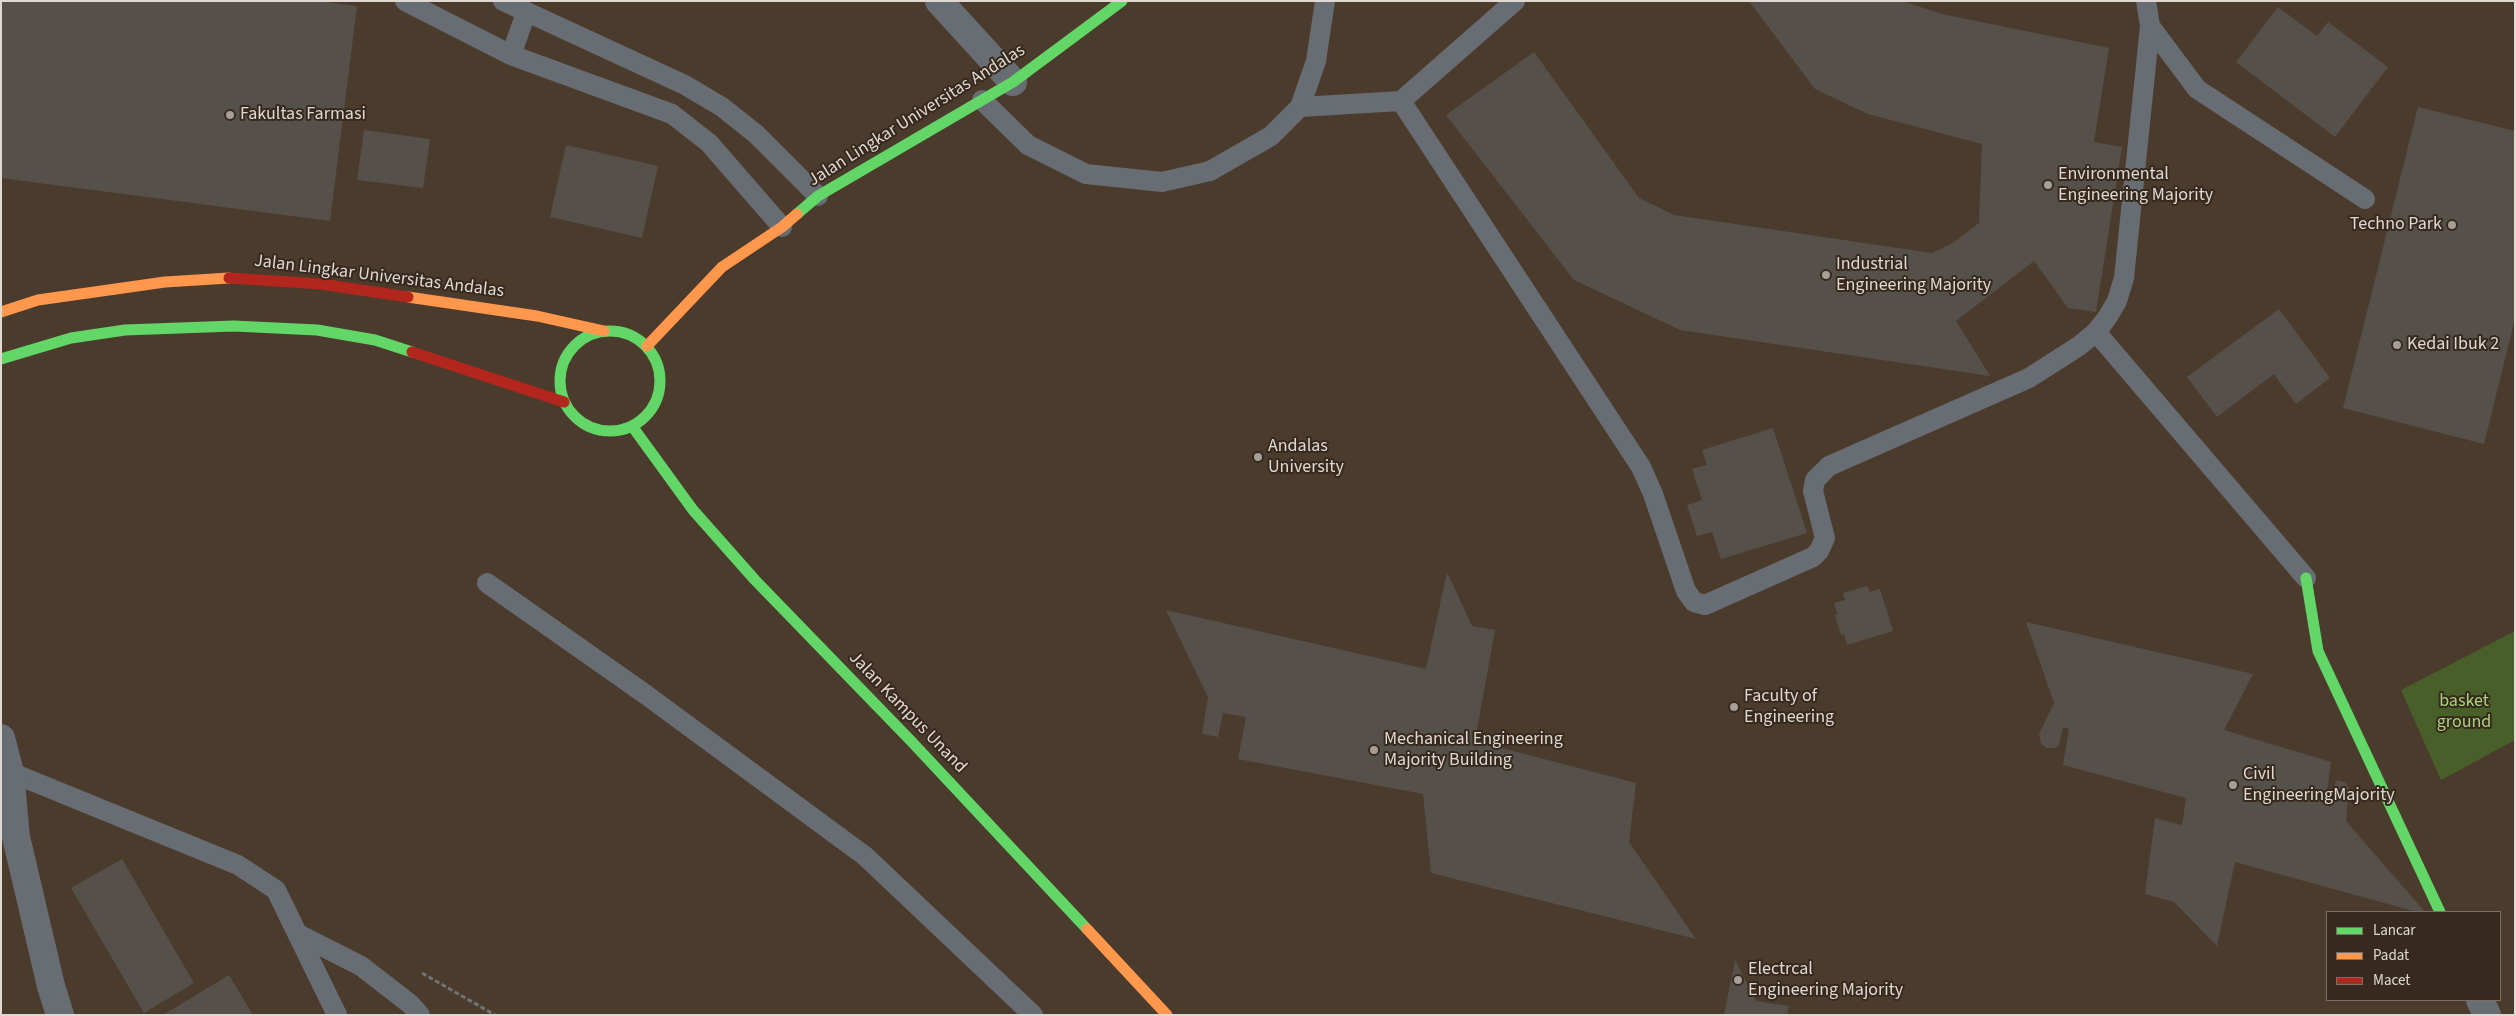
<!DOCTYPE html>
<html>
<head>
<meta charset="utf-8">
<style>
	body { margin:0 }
	#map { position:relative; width:2516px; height:1016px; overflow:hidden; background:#3a342e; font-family:"Source Sans 3",sans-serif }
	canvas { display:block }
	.frame { position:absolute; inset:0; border:2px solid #e0d8d1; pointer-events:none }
	.legend { position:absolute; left:2326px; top:911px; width:175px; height:90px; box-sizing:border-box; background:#36291e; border:1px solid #7a6f66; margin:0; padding:6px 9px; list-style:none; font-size:15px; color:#e0d8d1 }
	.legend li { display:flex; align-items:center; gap:10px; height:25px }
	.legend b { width:25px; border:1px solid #7a6f66 }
</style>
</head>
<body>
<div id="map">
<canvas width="2516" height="1016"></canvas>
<div class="frame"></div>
<ul class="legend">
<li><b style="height:6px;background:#63d668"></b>Lancar</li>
<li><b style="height:6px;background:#ff974d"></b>Padat</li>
<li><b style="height:6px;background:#b3261e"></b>Macet</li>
</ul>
</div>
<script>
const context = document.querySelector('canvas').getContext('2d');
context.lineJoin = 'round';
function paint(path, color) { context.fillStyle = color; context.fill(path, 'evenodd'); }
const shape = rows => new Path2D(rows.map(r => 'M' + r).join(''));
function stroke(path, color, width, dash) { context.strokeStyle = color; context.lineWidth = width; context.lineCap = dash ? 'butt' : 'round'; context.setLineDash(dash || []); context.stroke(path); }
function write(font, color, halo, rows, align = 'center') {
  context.font = font + ' "Source Sans 3",sans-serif'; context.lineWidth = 4; context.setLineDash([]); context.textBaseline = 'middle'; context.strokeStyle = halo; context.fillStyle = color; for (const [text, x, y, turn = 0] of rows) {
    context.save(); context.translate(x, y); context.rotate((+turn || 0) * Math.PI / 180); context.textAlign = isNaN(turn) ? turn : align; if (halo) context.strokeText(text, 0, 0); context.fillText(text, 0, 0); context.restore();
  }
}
paint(shape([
	[1,1,2515,1,2515,1015,1,1015],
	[2327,912,2500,912,2500,1000,2327,1000]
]), '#4b3b2c');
paint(shape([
	[2515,631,2515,740,2441,780,2401,690]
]), '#495f2a');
paint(shape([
	[1,1,319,1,357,6,330,221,1,178],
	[1749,1,1902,1,1942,14,2109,48,2094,142,2122,147,2096,312,2068,308,2034,261,1956,321,1990,376,1680,330,1574,280,1446,115,1534,52,1639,198,1674,215,1932,253,1953,243,1979,223,1982,144,1868,114,1815,89],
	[2278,7,2317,36,2328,22,2388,67,2335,137,2236,62],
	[2418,107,2515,131,2515,319,2484,444,2343,408],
	[364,130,430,139,423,188,357,180],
	[566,145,658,166,642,238,550,217],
	[2279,309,2330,378,2296,404,2274,374,2217,417,2187,377],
	[1773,428,1807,533,1721,559,1712,532,1697,536,1687,505,1702,500,1692,469,1707,465,1702,450],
	[1447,572,1472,626,1495,630,1475,741,1636,783,1629,842,1696,939,1431,873,1423,794,1238,759,1246,717,1223,713,1218,737,1202,734,1208,697,1166,610,1426,669],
	[1867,586,1870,592,1880,589,1893,631,1847,645,1844,634,1841,635,1835,615,1838,615,1834,603,1845,600,1843,593],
	[2026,622,2253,674,2224,730,2331,762,2326,799,2332,799,2335,783,2338,780,2346,783,2349,788,2346,821,2425,912,2417,912,2235,862,2217,946,2174,902,2145,894,2155,818,2182,825,2186,798,2063,765,2069,729,2063,727,2059,745,2054,748,2047,748,2041,744,2039,734,2054,703],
	[122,859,194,983,144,1013,71,888],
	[1735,960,1756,1001,1789,1006,1787,1015,1724,1015],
	[229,975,253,1015,163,1015]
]), '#56504b');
stroke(shape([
	[422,973,495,1015]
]), '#717375', 3, [5, 2.5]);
stroke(shape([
	[405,1,511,55,672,114,709,143,782,227],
	[503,1,685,85,722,107,756,134,818,196],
	[2150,26,2197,89,2365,199],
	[511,55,526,13],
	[982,100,1028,145,1086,174,1162,182,1210,171,1271,136,1300,107,1316,61,1325,1],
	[1401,101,1641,467,1653,494,1686,591,1694,602,1705,605,1813,557,1819,551,1825,538,1813,491,1815,480,1829,466,2029,378,2079,346,2096,332,2107,318,2117,301,2124,278,2150,26,2146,1],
	[1300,107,1401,101,1515,1],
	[2096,332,2306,578],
	[487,583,645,694,865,856,1033,1015],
	[10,772,238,865,276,890,337,1015],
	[298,934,361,966,410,1004,420,1015]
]), '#676d73', 20);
stroke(shape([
	[939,1,1013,82],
	[1,738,10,772,16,837,51,986,60,1015],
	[2480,1000,2487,1015]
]), '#676d73', 28);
stroke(shape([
	[797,214,818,196,1013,82,1122,1],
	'560 381a50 50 0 1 1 100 0a50 50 0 1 1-100 0Z',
	[1,359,71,338,125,330,234,326,317,330,375,340,412,352],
	[632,426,693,510,755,580,911,741,1087,929],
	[2306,578,2318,651,2440,912]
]), '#63d668', 11);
stroke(shape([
	[408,297,537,316,604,331],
	[1,312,38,300,165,282,229,278],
	[647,346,722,267,782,227,797,214],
	[1087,929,1167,1015]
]), '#ff974d', 11);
stroke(shape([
	[229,278,321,284,408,297],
	[412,352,564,402]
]), '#b3261e', 11);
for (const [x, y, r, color] of [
	[230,115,5,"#a69f98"],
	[2048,185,5,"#a69f98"],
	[2452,225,5,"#a69f98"],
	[1826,275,5,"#a69f98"],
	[2397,345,5,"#a69f98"],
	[1258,457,5,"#a69f98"],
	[1734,707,5,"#a69f98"],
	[1374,750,5,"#a69f98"],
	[2233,785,5,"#a69f98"],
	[1738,980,5,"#a69f98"]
]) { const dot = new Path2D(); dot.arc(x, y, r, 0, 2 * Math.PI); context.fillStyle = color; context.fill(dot); stroke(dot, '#36291e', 2); }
write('18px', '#e0d8d1', '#36291e', [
	["Fakultas Farmasi",240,115],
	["Environmental",2058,175],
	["Engineering Majority",2058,196],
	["Techno Park",2442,225,"right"],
	["Industrial",1836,265],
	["Engineering Majority",1836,286],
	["Kedai Ibuk 2",2407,345],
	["Andalas",1268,447],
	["University",1268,468],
	["Faculty of",1744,697],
	["Engineering",1744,718],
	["Mechanical Engineering",1384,740],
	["Majority Building",1384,761],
	["Civil",2243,775],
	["EngineeringMajority",2243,796],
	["Electrcal",1748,970],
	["Engineering Majority",1748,991]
], 'left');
write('18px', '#e0d8d1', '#36291e', [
	["Jalan Lingkar Universitas Andalas",917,116,-32],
	["Jalan Lingkar Universitas Andalas",379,277,7],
	["Jalan Kampus Unand",907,713,46]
]);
write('18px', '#a8d377', '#36291e', [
	["basket",2464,702],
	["ground",2464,723]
]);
</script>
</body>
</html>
